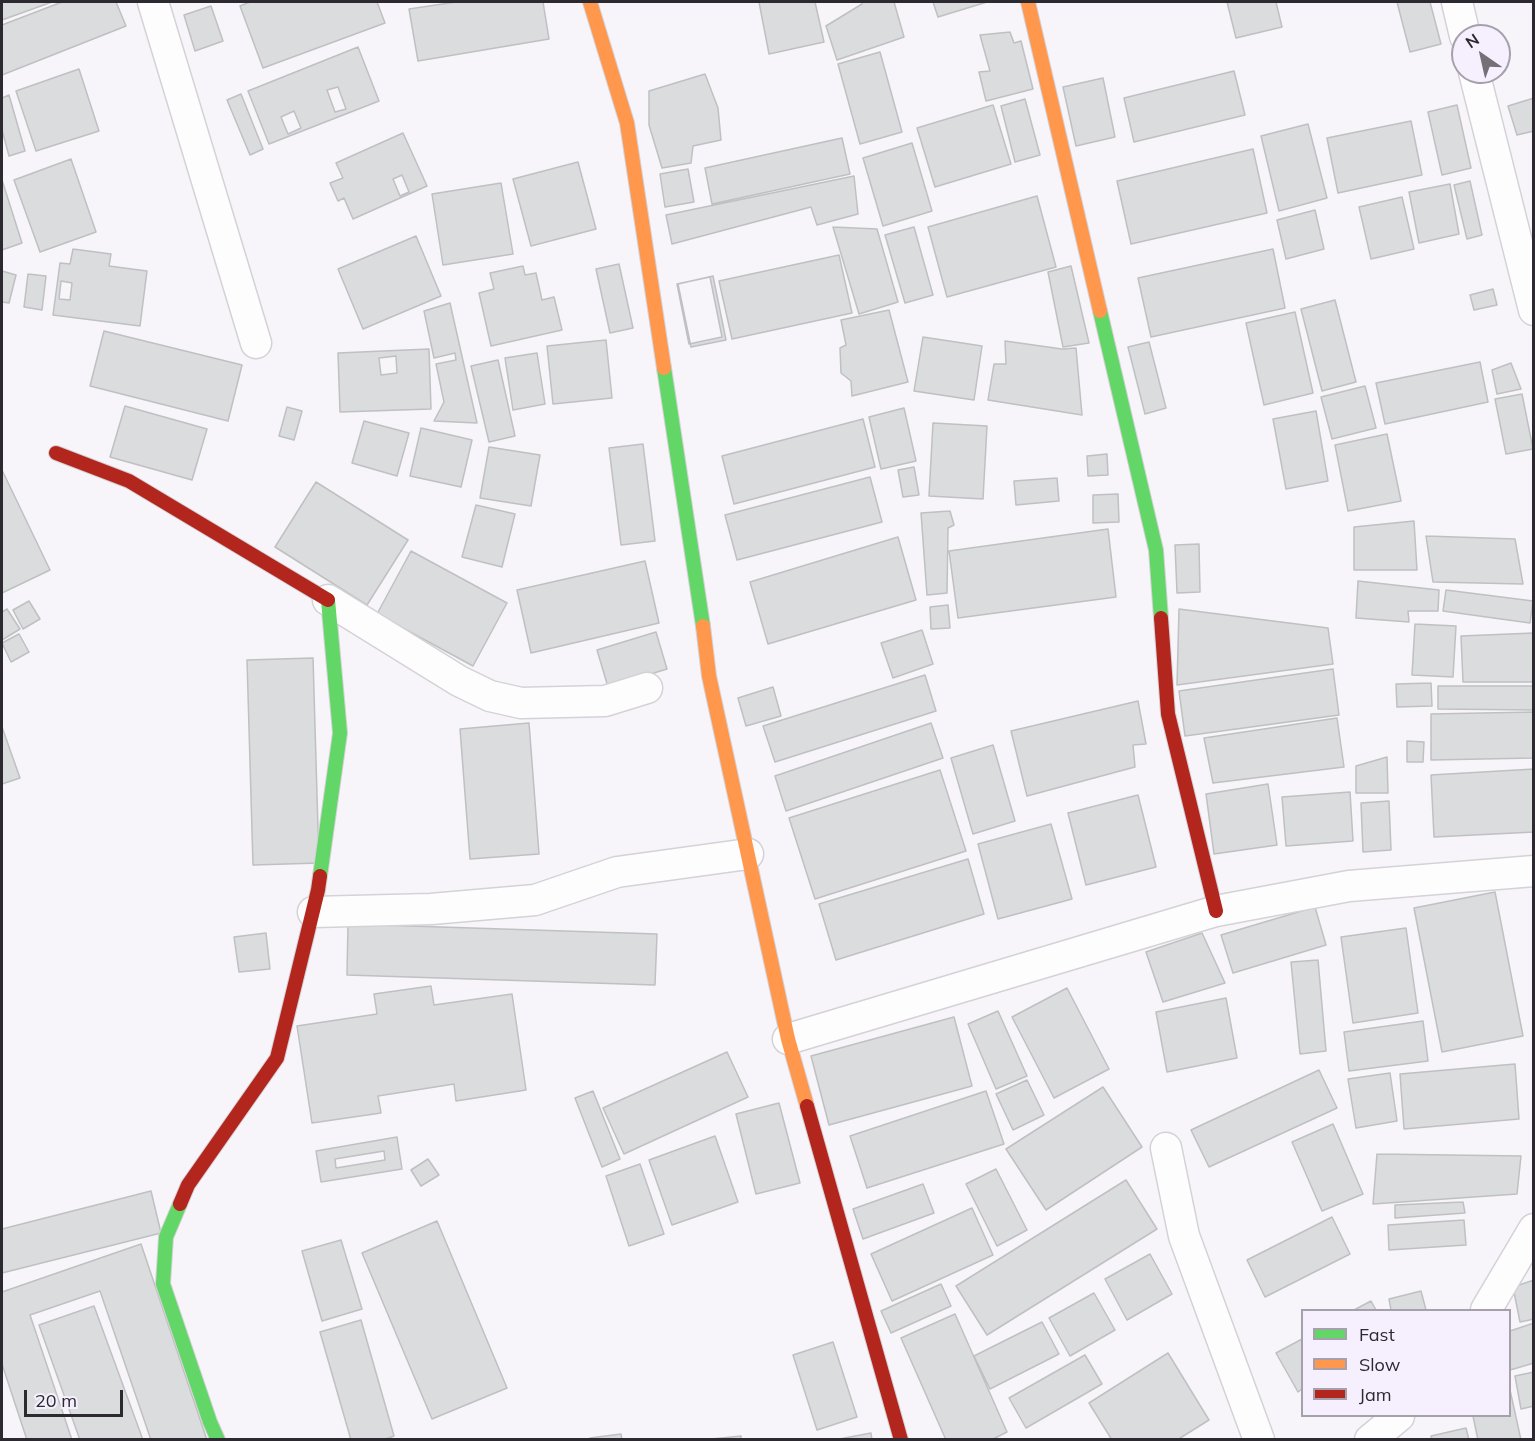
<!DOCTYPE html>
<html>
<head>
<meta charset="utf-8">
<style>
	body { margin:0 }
	#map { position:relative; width:1535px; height:1441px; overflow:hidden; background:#f7f4fa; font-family:Mulish,sans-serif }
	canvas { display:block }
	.frame { position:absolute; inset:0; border:3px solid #2c2930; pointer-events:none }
	.legend { position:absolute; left:1301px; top:1309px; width:210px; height:108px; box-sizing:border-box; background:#f6f0fe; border:2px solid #a5a0ac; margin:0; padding:8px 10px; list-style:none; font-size:18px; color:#2c2930 }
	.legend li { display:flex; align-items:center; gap:12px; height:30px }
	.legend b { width:30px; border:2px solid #a5a0ac }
	.north { position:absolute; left:1451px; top:24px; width:60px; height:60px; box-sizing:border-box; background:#f6f0fe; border:2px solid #a5a0ac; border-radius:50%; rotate:326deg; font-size:16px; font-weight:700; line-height:24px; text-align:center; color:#2c2930 }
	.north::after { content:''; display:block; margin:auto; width:21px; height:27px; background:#737077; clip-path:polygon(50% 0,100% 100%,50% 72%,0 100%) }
	.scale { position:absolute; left:24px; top:1390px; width:99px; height:27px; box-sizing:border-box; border:3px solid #2c2930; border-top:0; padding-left:8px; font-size:18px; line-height:21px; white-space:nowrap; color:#2c2930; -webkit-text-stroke:4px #f6f0fe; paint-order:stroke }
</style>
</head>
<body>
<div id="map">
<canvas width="1535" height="1441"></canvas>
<div class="frame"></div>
<ul class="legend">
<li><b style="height:8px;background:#63d668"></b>Fast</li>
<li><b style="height:8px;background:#ff974d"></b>Slow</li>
<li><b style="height:8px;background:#b3261e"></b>Jam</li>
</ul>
<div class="north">N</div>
<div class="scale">20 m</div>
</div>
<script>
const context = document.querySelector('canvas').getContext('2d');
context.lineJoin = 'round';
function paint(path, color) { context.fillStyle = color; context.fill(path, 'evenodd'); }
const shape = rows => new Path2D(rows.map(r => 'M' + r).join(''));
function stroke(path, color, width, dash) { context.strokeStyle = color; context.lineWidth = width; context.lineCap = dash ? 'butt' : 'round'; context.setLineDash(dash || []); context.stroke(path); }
const building = shape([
	[2,2,52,2,2,20,2,2],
	[62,2,116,2,126,26,2,75,2,25,62,2],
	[250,2,377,2,385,23,263,68,240,6,250,2],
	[456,2,543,2,549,39,418,61,409,9,456,2],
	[759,2,815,2,824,42,769,54,759,2],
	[862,2,894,2,904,37,837,60,826,26,862,4,862,2],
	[933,2,987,2,938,17,933,2],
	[1227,2,1276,2,1282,27,1236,38,1227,2],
	[1397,2,1430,2,1441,44,1410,52,1397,2],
	[211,6,223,41,195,51,184,15,211,6],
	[1010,32,1014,43,1021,41,1033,89,986,101,979,72,990,71,980,35,1010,32],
	[358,47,379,101,269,144,248,91,358,47],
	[338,87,346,109,335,112,327,90,338,87],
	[294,111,301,128,288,134,281,117,294,111],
	[880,52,902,132,860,144,838,64,880,52],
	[79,69,99,131,36,151,16,91,79,69],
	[1234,71,1245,115,1134,142,1124,98,1234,71],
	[705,74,718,108,721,140,693,146,691,163,662,168,649,125,649,91,705,74],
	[1103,78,1115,137,1076,146,1063,87,1103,78],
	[241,94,263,149,250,155,227,100,241,94],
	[9,95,25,151,9,156,2,130,2,98,9,95],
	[1534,98,1534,131,1517,135,1508,106,1534,98],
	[1025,99,1040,155,1015,162,1001,106,1025,99],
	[993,105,1011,164,935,187,917,128,993,105],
	[1457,105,1471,168,1442,175,1428,112,1457,105],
	[1411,121,1422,175,1338,193,1327,138,1411,121],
	[1308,124,1327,198,1279,211,1261,136,1308,124],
	[403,133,427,186,353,219,344,198,338,201,330,183,343,178,336,163,403,133],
	[402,175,409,192,400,196,393,179,402,175],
	[842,138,850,174,712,204,705,168,842,138],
	[912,143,932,211,883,226,863,158,912,143],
	[1253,149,1267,213,1131,244,1117,181,1253,149],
	[71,159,96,232,40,252,14,180,71,159],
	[578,162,596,229,531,246,513,179,578,162],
	[688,169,694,202,665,207,660,174,688,169],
	[854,176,858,214,817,225,811,207,672,244,666,215,854,176],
	[2,180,22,243,2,250,2,180],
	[1470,181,1482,235,1467,239,1454,185,1470,181],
	[501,183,513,254,443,265,432,194,501,183],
	[1450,184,1459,234,1419,243,1409,192,1450,184],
	[1037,196,1056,267,947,297,928,227,1037,196],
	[1402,197,1414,249,1371,259,1359,207,1402,197],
	[1315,210,1324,249,1286,259,1277,220,1315,210],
	[833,227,877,229,898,302,859,314,833,227],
	[914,227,933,295,905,303,885,235,914,227],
	[416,236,441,296,363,329,338,269,416,236],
	[73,249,111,254,109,266,147,271,140,326,53,315,60,263,70,264,73,249],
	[61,281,72,283,70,300,59,299,61,281],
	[1273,249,1285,308,1151,337,1138,278,1273,249],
	[839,255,852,313,732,339,719,281,839,255],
	[619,264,633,328,610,333,596,269,619,264],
	[523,266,525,275,536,273,542,300,554,297,562,330,491,346,479,293,494,289,490,273,523,266],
	[1071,266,1089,343,1063,347,1048,272,1071,266],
	[2,271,16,275,9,303,2,302,2,271],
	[28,274,46,276,42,310,24,307,28,274],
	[713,276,726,340,691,347,678,284,713,276],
	[710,277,722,337,689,344,677,284,710,277],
	[1493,289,1497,305,1474,310,1470,295,1493,289],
	[1335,300,1356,382,1322,391,1301,309,1335,300],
	[450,303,477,423,434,421,444,402,436,364,456,360,455,353,434,358,424,311,450,303],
	[889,310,908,382,852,396,851,381,841,373,840,348,846,345,841,320,889,310],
	[1295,312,1313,393,1264,405,1246,323,1295,312],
	[104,331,242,365,228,421,90,386,104,331],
	[923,337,982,346,974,400,914,391,923,337],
	[606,340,612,398,553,404,547,346,606,340],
	[1005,341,1062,349,1076,348,1082,415,988,400,994,364,1006,364,1005,341],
	[1149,342,1166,408,1145,414,1128,347,1149,342],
	[429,349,431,409,340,412,338,353,429,349],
	[396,356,397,373,381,375,379,358,396,356],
	[537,353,545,404,513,410,505,358,537,353],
	[498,360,515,436,489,442,471,366,498,360],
	[1480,362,1488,402,1385,424,1376,383,1480,362],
	[1511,363,1521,389,1497,394,1492,370,1511,363],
	[1365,386,1376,428,1332,439,1321,397,1365,386],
	[1522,394,1533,449,1506,454,1495,399,1522,394],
	[125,406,207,429,192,480,110,457,125,406],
	[287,407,302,411,294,440,279,436,287,407],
	[904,408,916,461,881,469,869,417,904,408],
	[1316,411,1328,481,1286,489,1273,419,1316,411],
	[863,419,875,467,734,504,722,456,863,419],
	[364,421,409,433,397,476,352,463,364,421],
	[933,423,987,426,983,499,929,496,933,423],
	[421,428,472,440,461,487,410,476,421,428],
	[1387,434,1401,501,1348,511,1335,445,1387,434],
	[643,444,655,541,621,545,609,448,643,444],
	[489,447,540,455,531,506,480,498,489,447],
	[1107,454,1108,475,1088,476,1087,456,1107,454],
	[914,467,919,495,903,497,898,470,914,467],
	[2,470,50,570,2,593,2,470],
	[870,477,882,522,737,560,725,515,870,477],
	[1057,478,1059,501,1016,505,1014,481,1057,478],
	[316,482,408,540,367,605,275,547,316,482],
	[1118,494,1119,522,1093,523,1093,495,1118,494],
	[476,505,515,514,502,567,462,557,476,505],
	[950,511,954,525,948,528,947,593,927,595,921,513,950,511],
	[1414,521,1417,570,1354,570,1354,527,1414,521],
	[1108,529,1116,597,958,618,949,551,1108,529],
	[1426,536,1515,539,1523,584,1433,582,1426,536],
	[898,537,916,600,768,644,750,582,898,537],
	[1199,544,1200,592,1177,593,1175,545,1199,544],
	[411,551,507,603,473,666,377,614,411,551],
	[645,561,659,623,531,653,517,590,645,561],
	[1358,581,1439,590,1438,611,1408,611,1409,622,1356,618,1358,581],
	[1446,590,1533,601,1530,623,1443,611,1446,590],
	[29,601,40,619,23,629,13,610,29,601],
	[948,605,950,628,931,629,930,607,948,605],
	[7,609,20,629,2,640,2,612,7,609],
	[1179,609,1328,628,1333,664,1177,685,1179,609],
	[1415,624,1456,626,1453,677,1412,675,1415,624],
	[922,630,933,664,893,678,881,643,922,630],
	[656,632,667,669,608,687,597,650,656,632],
	[1534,633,1534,682,1463,682,1461,636,1534,633],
	[19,634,29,652,11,662,2,643,19,634],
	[313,658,319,863,253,865,247,660,313,658],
	[1333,669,1339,715,1185,736,1179,691,1333,669],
	[925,675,936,711,775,762,763,726,925,675],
	[1431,683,1432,706,1397,707,1396,684,1431,683],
	[1438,686,1534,686,1534,710,1438,709,1438,686],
	[773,687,781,716,746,726,738,698,773,687],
	[1138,701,1146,744,1133,745,1135,767,1027,796,1011,731,1138,701],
	[1534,712,1534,758,1431,760,1431,714,1534,712],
	[1337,718,1344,767,1213,783,1204,738,1337,718],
	[529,723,539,854,470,859,460,729,529,723],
	[931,723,943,758,786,811,775,776,931,723],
	[2,727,20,778,2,784,2,727],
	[1407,741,1424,742,1423,762,1407,762,1407,741],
	[993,745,1015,821,973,834,951,758,993,745],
	[1387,757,1388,793,1356,793,1356,766,1387,757],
	[1534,769,1534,832,1434,837,1431,775,1534,769],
	[940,770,966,851,815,899,789,818,940,770],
	[1268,784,1277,845,1214,854,1206,794,1268,784],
	[1350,792,1353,841,1286,846,1282,797,1350,792],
	[1138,795,1156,867,1086,885,1068,813,1138,795],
	[1389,801,1391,850,1363,852,1361,803,1389,801],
	[1051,824,1072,899,998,919,978,844,1051,824],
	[968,859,984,914,836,960,819,904,968,859],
	[1495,892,1523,1036,1442,1052,1414,908,1495,892],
	[1315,907,1326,945,1233,973,1221,935,1315,907],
	[348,924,657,934,655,985,347,975,348,924],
	[1406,928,1418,1013,1353,1023,1341,937,1406,928],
	[266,933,270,969,239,972,234,937,266,933],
	[1202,933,1225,983,1163,1002,1146,952,1202,933],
	[1318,960,1326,1051,1300,1054,1291,962,1318,960],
	[431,986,434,1005,512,994,526,1090,456,1101,454,1084,378,1096,381,1113,312,1123,297,1026,377,1014,374,994,431,986],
	[1067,988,1109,1069,1054,1098,1012,1017,1067,988],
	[1226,998,1237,1058,1167,1072,1156,1012,1226,998],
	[998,1011,1027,1076,996,1089,968,1024,998,1011],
	[954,1017,972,1086,829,1125,811,1056,954,1017],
	[1423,1021,1428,1061,1349,1071,1344,1032,1423,1021],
	[727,1052,748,1097,624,1154,603,1108,727,1052],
	[1515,1064,1519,1119,1404,1129,1400,1074,1515,1064],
	[1319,1070,1337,1108,1209,1167,1191,1130,1319,1070],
	[1390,1073,1397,1121,1356,1128,1348,1079,1390,1073],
	[1027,1080,1044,1115,1013,1130,996,1094,1027,1080],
	[1103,1087,1142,1147,1046,1210,1006,1149,1103,1087],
	[593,1091,620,1159,602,1167,575,1098,593,1091],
	[986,1091,1004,1144,867,1188,850,1136,986,1091],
	[779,1103,800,1183,756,1194,736,1114,779,1103],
	[1333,1124,1363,1194,1322,1211,1292,1142,1333,1124],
	[715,1136,738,1202,672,1225,649,1160,715,1136],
	[397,1137,402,1169,321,1182,316,1151,397,1137],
	[384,1151,385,1160,336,1168,335,1159,384,1151],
	[1377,1154,1521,1156,1517,1194,1373,1204,1377,1154],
	[428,1159,439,1175,421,1186,411,1170,428,1159],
	[640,1164,664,1234,629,1246,606,1176,640,1164],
	[996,1169,1027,1230,997,1246,966,1184,996,1169],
	[1126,1180,1157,1229,987,1335,956,1286,1126,1180],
	[923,1184,934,1213,863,1239,853,1209,923,1184],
	[151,1191,161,1233,2,1273,2,1229,151,1191],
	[1463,1202,1465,1213,1395,1218,1395,1205,1463,1202],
	[972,1208,993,1255,892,1301,871,1254,972,1208],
	[1332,1217,1350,1254,1265,1297,1247,1260,1332,1217],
	[1464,1220,1466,1245,1389,1250,1388,1225,1464,1220],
	[437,1221,507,1388,432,1419,362,1253,437,1221],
	[341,1240,362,1309,322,1321,302,1251,341,1240],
	[141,1244,207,1440,151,1440,100,1291,30,1315,72,1440,27,1440,2,1364,2,1292,141,1244],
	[1150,1254,1172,1294,1127,1320,1105,1279,1150,1254],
	[1534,1280,1534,1319,1520,1322,1513,1287,1534,1280],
	[941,1284,951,1306,891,1333,881,1311,941,1284],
	[1421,1291,1426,1310,1391,1310,1389,1299,1421,1291],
	[1094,1293,1115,1330,1070,1356,1049,1318,1094,1293],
	[1371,1301,1376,1310,1354,1310,1371,1301],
	[94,1306,143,1440,80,1440,39,1325,94,1306],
	[955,1314,1007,1432,991,1440,946,1440,901,1338,955,1314],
	[361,1320,394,1436,383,1440,351,1440,320,1332,361,1320],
	[1042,1322,1059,1354,990,1389,974,1356,1042,1322],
	[1534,1323,1534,1363,1510,1370,1510,1331,1534,1323],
	[1302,1339,1302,1389,1298,1392,1276,1353,1302,1339],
	[833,1342,857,1417,817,1430,793,1355,833,1342],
	[1168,1353,1209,1420,1177,1440,1112,1440,1089,1403,1168,1353],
	[1085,1355,1102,1384,1026,1428,1009,1398,1085,1355],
	[1534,1372,1534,1406,1521,1409,1515,1376,1534,1372],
	[1510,1390,1521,1440,1478,1440,1473,1416,1510,1416,1510,1390],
	[1466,1428,1469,1440,1432,1440,1431,1436,1466,1428],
	[871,1433,872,1440,834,1440,871,1433],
	[621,1434,622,1440,590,1440,590,1438,621,1434],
	[741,1436,741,1440,702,1440,741,1436]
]);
paint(building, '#dbdcdd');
stroke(building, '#bfc0c1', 1.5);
const street = shape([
	[153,2,256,343],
	[1457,2,1465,36],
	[1474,72,1534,310],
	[328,600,459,681,490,696,521,703,605,701,647,688],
	[313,912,431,909,535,900,617,872,748,854],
	[788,1039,1216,911,1349,886,1534,871],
	[1166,1148,1184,1236,1259,1440],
	[1486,1310,1534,1229],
	[1370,1440,1399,1416]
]);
const fast = shape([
	[1100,311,1156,550,1161,618],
	[664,368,703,626],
	[320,876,340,733,328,600],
	[180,1204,166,1237,163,1284,210,1422,218,1440]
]);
const slow = shape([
	[590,2,627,123,664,368],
	[1028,2,1100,311],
	[703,626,709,676,788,1039,807,1106]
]);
const jam = shape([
	[56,453,129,481,328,600],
	[1161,618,1168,714,1216,911],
	[807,1106,901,1440],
	[180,1204,188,1185,277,1058,318,890,320,876]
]);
stroke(street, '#d5d2d7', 33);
stroke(fast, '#d5d2d7', 16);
stroke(slow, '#d5d2d7', 16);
stroke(jam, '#d5d2d7', 16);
stroke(street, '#fefdfe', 30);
stroke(fast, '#63d668', 14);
stroke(slow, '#ff974d', 14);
stroke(jam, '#b3261e', 14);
</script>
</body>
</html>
